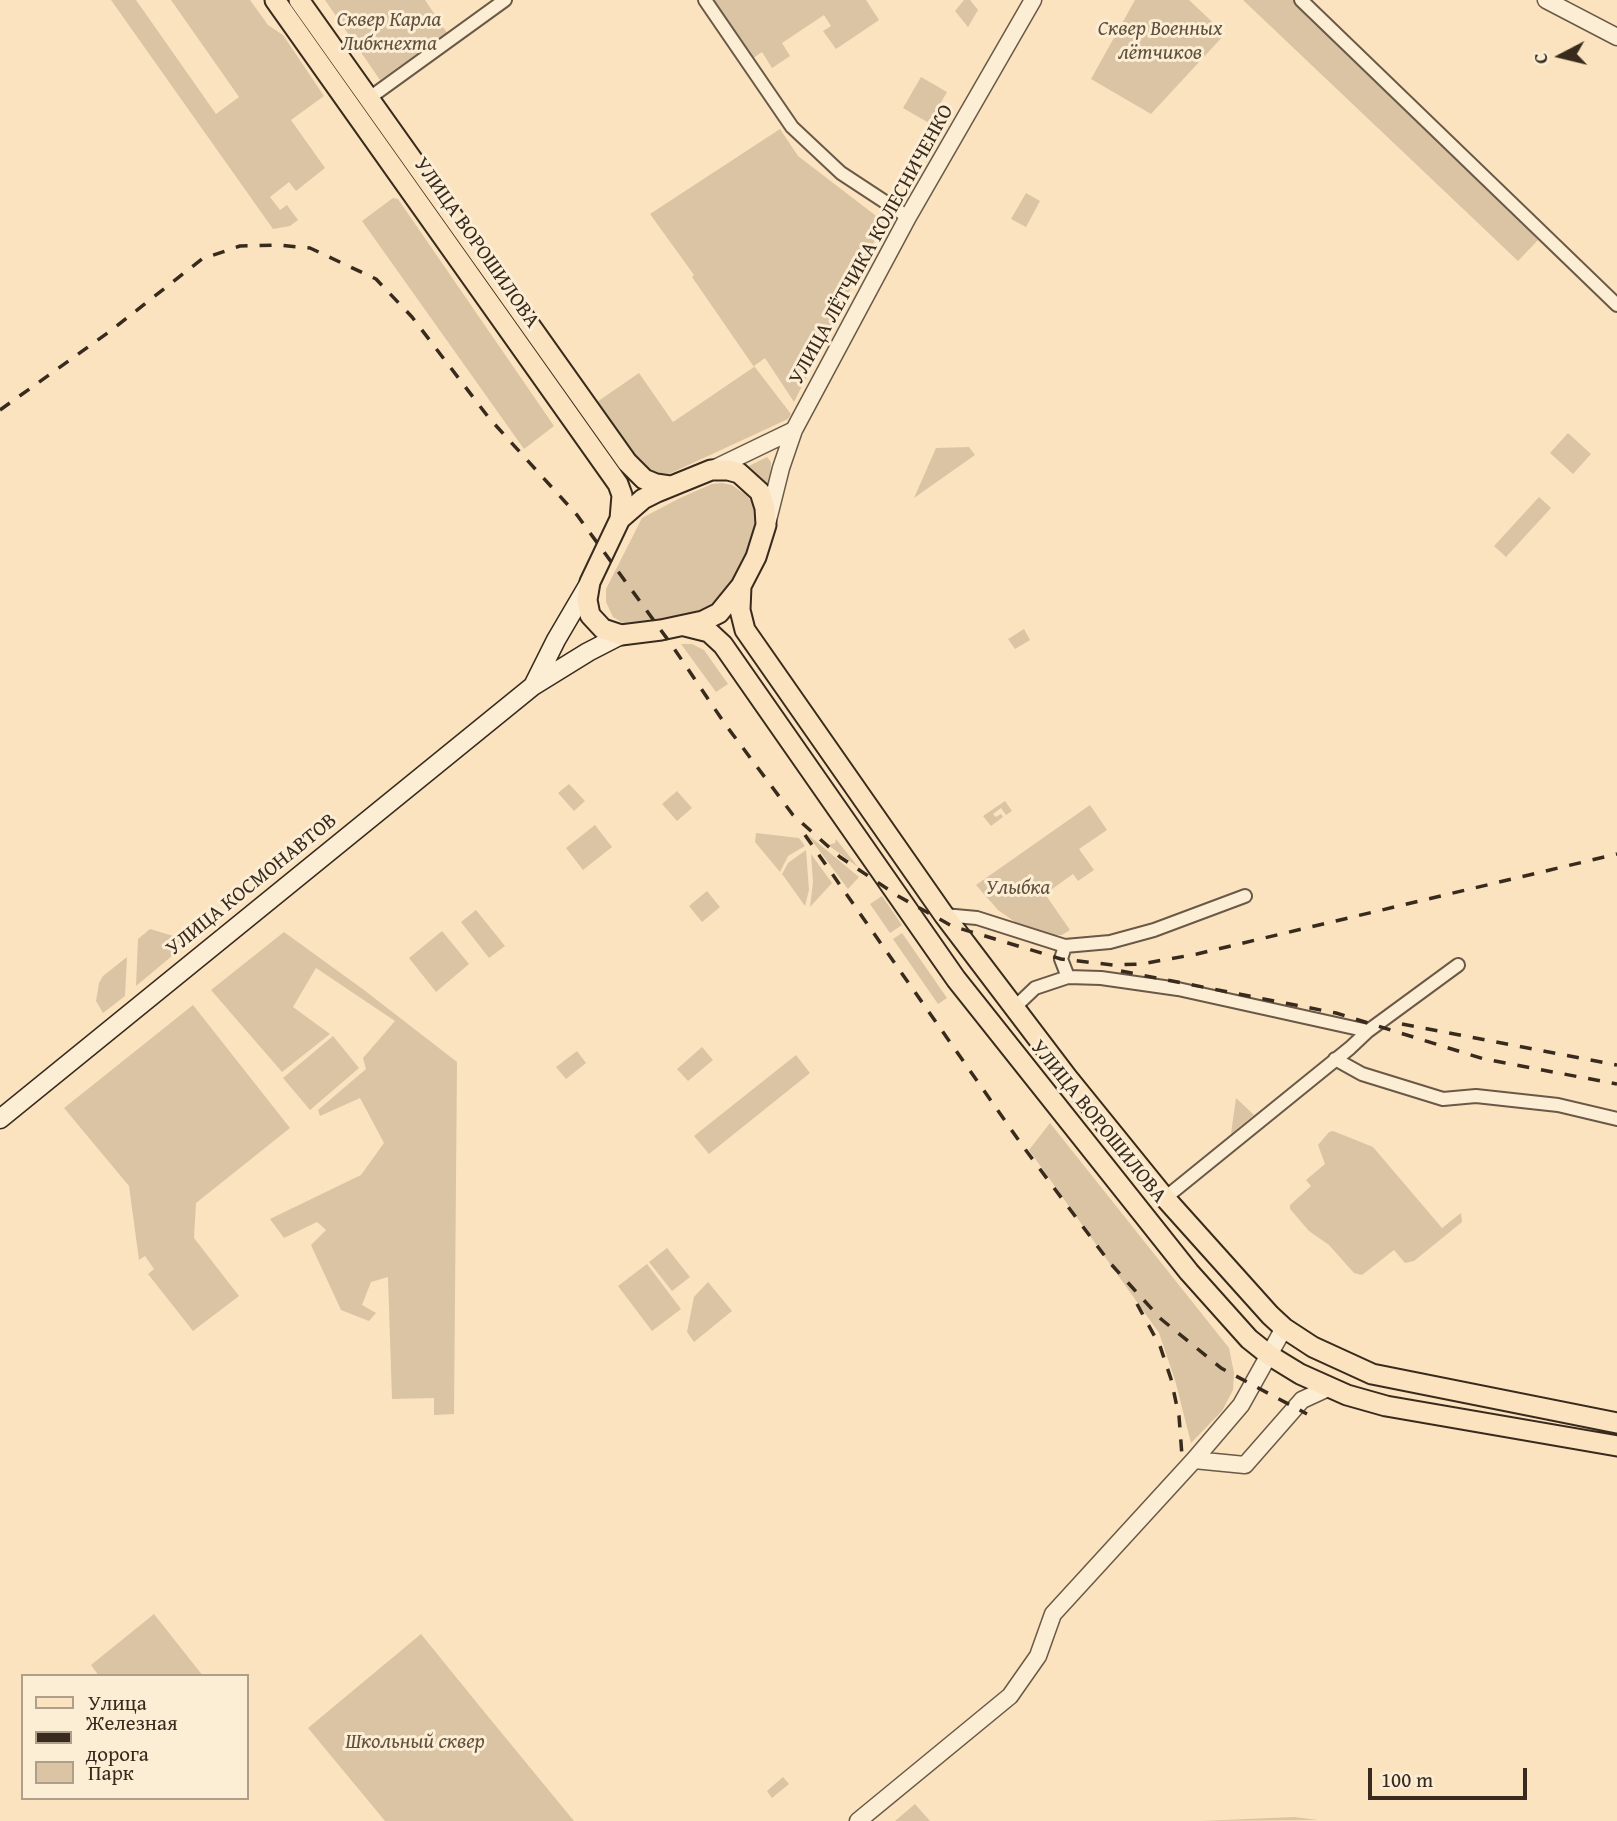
<!DOCTYPE html>
<html>
<head>
<meta charset="utf-8">
<style>
	body { margin:0 }
	#map { position:relative; width:1617px; height:1821px; overflow:hidden; background:#fbe3bf; font-family:"Gentium Book Plus",serif }
	canvas { display:block }
	.legend { position:absolute; left:21px; top:1674px; width:228px; height:126px; box-sizing:border-box; background:#fcedd5; border:2px solid #ae9f8b; margin:0; padding:9px 12px; list-style:none; font-size:21px; color:#382b1d }
	.legend li { display:flex; align-items:center; gap:14px; height:35px }
	.legend b { width:35px; border:2px solid #ae9f8b }
	.north { position:absolute; left:1526px; top:21px; width:70px; height:70px; -webkit-text-stroke:5px #fcedd5; paint-order:stroke; rotate:263deg; font-size:19px; font-weight:700; line-height:28px; text-align:center; color:#382b1d }
	.north::after { content:''; display:block; margin:auto; width:24px; height:32px; background:#382b1d; clip-path:polygon(50% 0,100% 100%,50% 72%,0 100%) }
	.scale { position:absolute; left:1368px; top:1768px; width:159px; height:32px; box-sizing:border-box; border:4px solid #382b1d; border-top:0; padding-left:9px; font-size:21px; line-height:24px; white-space:nowrap; color:#382b1d; -webkit-text-stroke:5px #fcedd5; paint-order:stroke }
</style>
</head>
<body>
<div id="map">
<canvas width="1617" height="1821"></canvas>
<ul class="legend">
<li><b style="height:9px;background:#fbe3bf"></b>Улица</li>
<li><b style="height:9px;background:#382b1d"></b>Железная дорога</li>
<li><b style="height:19px;background:#dac4a3"></b>Парк</li>
</ul>
<div class="north">С</div>
<div class="scale">100 m</div>
</div>
<script>
const context = document.querySelector('canvas').getContext('2d');
context.lineJoin = 'round';
function paint(path, color) { context.fillStyle = color; context.fill(path, 'evenodd'); }
const shape = rows => new Path2D(rows.map(r => 'M' + r).join(''));
function stroke(path, color, width, dash) { context.strokeStyle = color; context.lineWidth = width; context.lineCap = dash ? 'butt' : 'round'; context.setLineDash(dash || []); context.stroke(path); }
function write(font, color, halo, rows, align = 'center') {
  context.font = font + ' "Gentium Book Plus",serif'; context.lineWidth = 6; context.setLineDash([]); context.textBaseline = 'middle'; context.strokeStyle = halo; context.fillStyle = color; for (const [text, x, y, turn = 0] of rows) {
    context.save(); context.translate(x, y); context.rotate((+turn || 0) * Math.PI / 180); context.textAlign = isNaN(turn) ? turn : align; if (halo) context.strokeText(text, 0, 0); context.fillText(text, 0, 0); context.restore();
  }
}
paint(shape([
	[111,0,136,0,216,114,239,97,171,0,250,0,268,25,283,35,324,96,291,120,325,168,296,191,289,182,270,197,280,210,287,205,298,220,290,226,273,229],
	[325,0,425,0,447,33,380,80],
	[712,0,866,0,879,20,836,49,823,31,831,26,824,15,782,43,790,56,772,68,762,52,752,59],
	[964,0,970,0,978,10,968,27,955,11],
	[1135,0,1189,0,1225,34,1151,114,1091,79],
	[1243,0,1294,0,1538,240,1518,261],
	[921,77,947,92,929,123,903,108],
	[780,129,798,156,884,222,794,402,765,358,754,366,791,414,788,419,669,474,653,473,642,468,597,402,639,373,673,422,754,367,692,277,694,275,650,214],
	[1026,193,1040,201,1026,227,1011,219],
	[393,198,398,199,554,426,524,449,362,221],
	[1568,433,1591,454,1573,474,1550,453],
	[969,447,975,455,914,498,936,448],
	[767,457,771,462,770,484,767,485,749,466],
	[722,483,732,485,746,495,753,503,758,519,754,535,735,580,717,602,702,613,626,625,613,617,606,602,606,589,642,518,680,498,712,484],
	[1539,497,1551,508,1506,557,1494,546],
	[1024,629,1030,640,1015,649,1008,639],
	[681,644,692,644,704,650,728,684,716,692],
	[569,784,585,801,574,811,558,793],
	[677,791,692,808,677,821,662,804],
	[1005,801,1012,811,1006,815,1001,808,993,814,996,817,1001,814,1003,817,991,826,983,816],
	[1090,805,1107,830,1079,849,1094,870,1078,881,1073,874,1045,894,1070,930,1062,935,1046,935,1028,931,998,910,976,885],
	[595,825,612,847,583,870,566,848],
	[756,833,799,838,805,846,788,856,780,872,755,842],
	[807,834,859,877,848,889],
	[836,839,858,867,828,845,835,843],
	[806,850,809,890,805,906,782,874,788,863],
	[811,854,832,883,810,907,813,882],
	[707,891,720,907,702,922,689,906],
	[882,896,902,925,890,933,870,904],
	[476,910,505,946,489,958,461,922],
	[150,929,190,941,136,986,138,939],
	[442,931,469,964,436,992,409,958],
	[284,932,364,990,457,1062,454,1414,434,1415,434,1398,392,1399,388,1277,371,1282,362,1305,376,1313,369,1321,341,1310,311,1245,326,1230,317,1222,284,1238,270,1219,361,1175,384,1143,360,1098,320,1116,318,1110,366,1069,363,1058,395,1021,316,968,293,1007,330,1034,282,1072,211,990],
	[902,933,947,998,938,1004,893,939],
	[127,957,125,996,103,1013,96,1001,99,983,103,976],
	[193,1005,290,1128,196,1203,194,1238,239,1296,193,1331,148,1274,154,1269,145,1256,139,1260,129,1186,64,1108],
	[333,1036,359,1068,310,1110,283,1078],
	[702,1047,713,1060,688,1081,677,1069],
	[577,1051,586,1063,566,1079,556,1067],
	[796,1055,810,1073,709,1154,694,1136],
	[1236,1098,1254,1115,1231,1134],
	[1050,1123,1229,1348,1234,1373,1233,1390,1222,1411,1191,1443,1175,1380,1159,1333,1029,1150],
	[1333,1131,1373,1147,1442,1228,1461,1213,1462,1222,1414,1261,1405,1263,1394,1250,1362,1275,1354,1273,1329,1245,1309,1231,1290,1209,1290,1205,1311,1186,1306,1180,1325,1164,1318,1145,1329,1132],
	[667,1248,690,1277,672,1291,649,1262],
	[647,1264,681,1309,652,1331,618,1286],
	[708,1282,732,1311,694,1342,687,1332,694,1297],
	[154,1614,203,1676,99,1676,91,1665],
	[421,1634,486,1714,574,1821,385,1821,308,1728],
	[783,1777,789,1784,772,1798,767,1791],
	[915,1804,930,1821,895,1821],
	[1294,1817,1318,1820,1201,1821]
]), '#dac4a3');
const minor = shape([
	[705,0,792,127,841,173,908,217],
	[1301,0,1617,305],
	[368,99,505,0],
	[944,915,977,918,1065,946,1110,942,1154,930,1245,896],
	[1065,946,1061,959,1068,977],
	[1014,1008,1035,988,1068,977,1101,978,1178,989,1368,1031,1458,965],
	[1335,1059,1362,1074,1443,1099,1476,1096,1558,1105,1617,1119],
	[1165,1198,1350,1048,1368,1031]
]);
const tertiary = shape([
	[1546,0,1617,37],
	[711,470,794,430],
	[768,520,781,468,794,430,908,217,1033,0],
	[1194,1460,1245,1465,1302,1400,1328,1388],
	[858,1821,1010,1696,1038,1656,1053,1614,1194,1460,1241,1405,1284,1328]
]);
const secondary = shape([
	[533,686,556,640,590,582],
	[0,1119,533,686,588,652,621,635]
]);
const primary = shape([
	[275,0,618,484,622,495,620,519,590,582,587,600,590,615,603,629,621,635,661,630,703,621,719,613,741,586,756,557,766,525,765,508,760,492,739,473,728,470,711,470,657,492,643,499,620,519],
	[299,0,627,462,644,479,656,484,670,486],
	[741,586,740,610,745,630,944,915,1067,1077,1165,1198,1270,1315,1284,1328,1313,1347,1372,1374,1617,1423],
	[685,626,709,632,723,645,956,979,1189,1272,1249,1339,1269,1355,1300,1374,1347,1395,1386,1406,1617,1446]
]);
stroke(minor, '#695946', 16);
stroke(tertiary, '#695946', 19);
stroke(secondary, '#382b1d', 21);
stroke(primary, '#382b1d', 23);
stroke(minor, '#fcedd5', 12);
stroke(tertiary, '#fcedd5', 16);
stroke(secondary, '#fcedd5', 18);
stroke(primary, '#fbe3bf', 19);
stroke(shape([
	[0,410,109,332,202,259,240,246,277,245,310,248,376,279,412,317,489,418,577,515,671,644,725,724,793,815,840,857,898,896,952,926,1061,959,1113,965,1141,964,1197,954,1617,854],
	[805,835,1022,1145,1110,1263,1161,1319,1221,1368,1307,1414],
	[1121,971,1336,1013,1484,1059,1617,1084],
	[1402,1024,1617,1065],
	[1137,1304,1160,1346,1171,1379,1179,1416,1182,1456]
]), '#382b1d', 3.5, [12, 12]);
write('italic 21px', '#60513e', '#fcedd5', [
	["Сквер Карла",389,21],
	["Либкнехта",389,45],
	["Сквер Военных",1160,30],
	["лётчиков",1160,54],
	["Улыбка",1018,889],
	["Школьный сквер",415,1743]
]);
write('21px', '#382b1d', '#fcedd5', [
	["УЛИЦА ВОРОШИЛОВА",476,243,55],
	["УЛИЦА ЛЁТЧИКА КОЛЕСНИЧЕНКО",872,245,-61],
	["УЛИЦА КОСМОНАВТОВ",252,885,-39],
	["УЛИЦА ВОРОШИЛОВА",1098,1122,51]
]);
</script>
</body>
</html>
